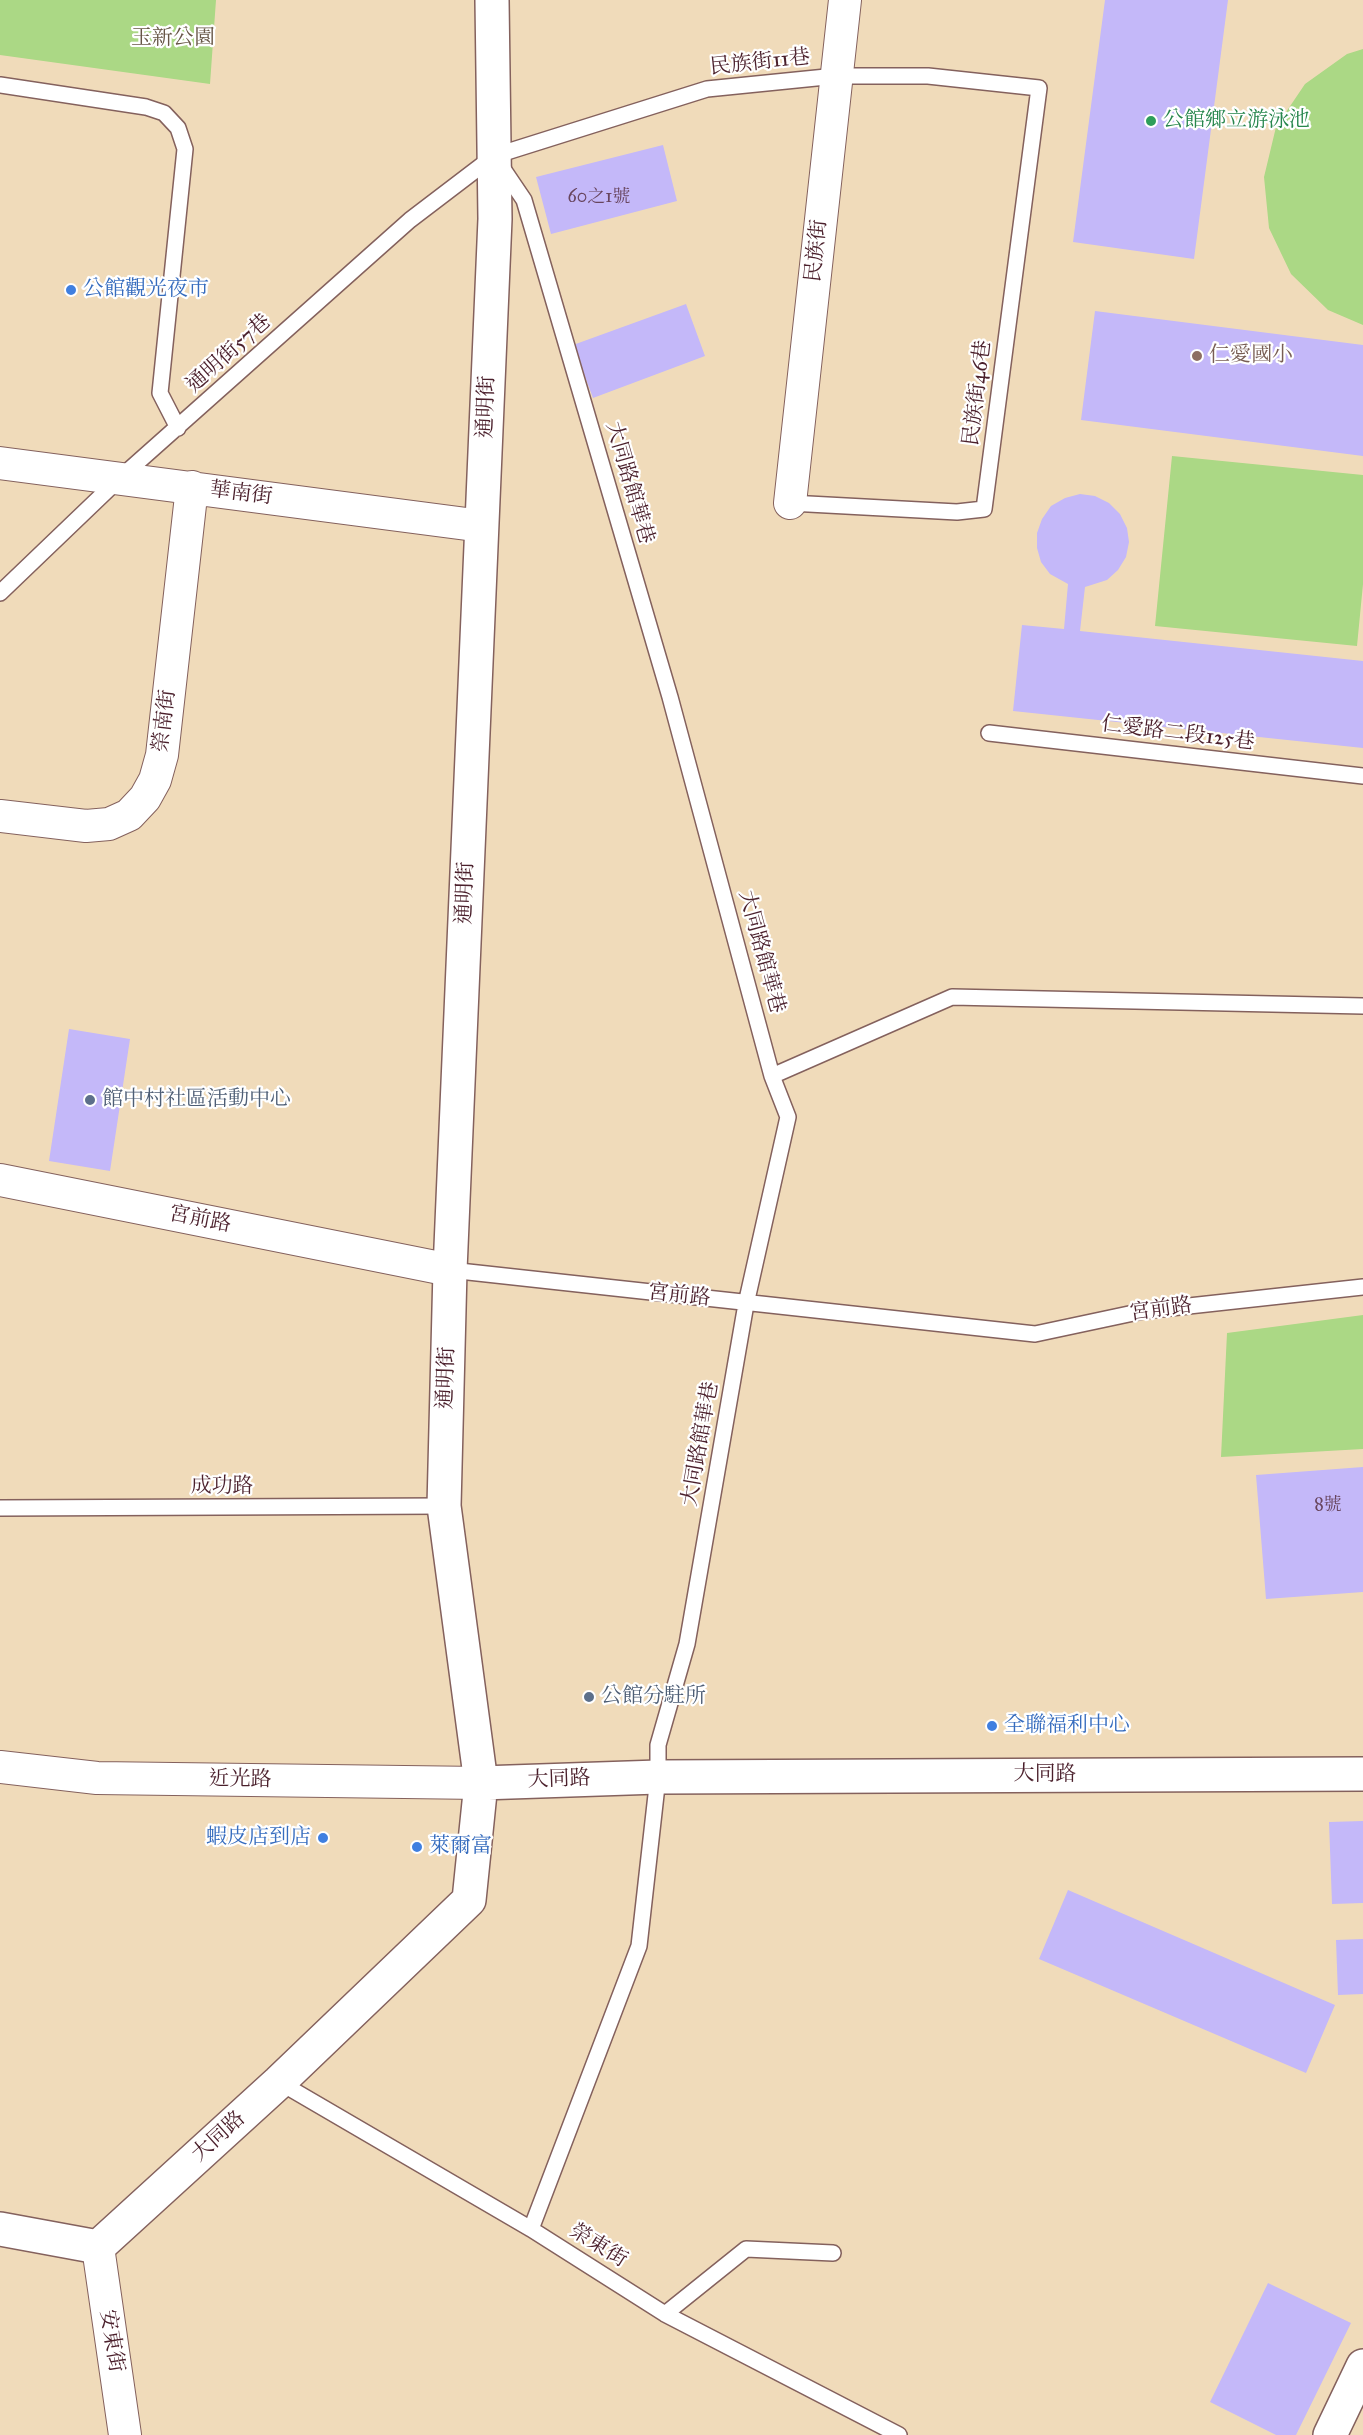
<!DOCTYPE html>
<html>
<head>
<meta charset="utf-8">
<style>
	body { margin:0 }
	canvas { display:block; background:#f0dbba }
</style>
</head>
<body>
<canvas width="1363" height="2435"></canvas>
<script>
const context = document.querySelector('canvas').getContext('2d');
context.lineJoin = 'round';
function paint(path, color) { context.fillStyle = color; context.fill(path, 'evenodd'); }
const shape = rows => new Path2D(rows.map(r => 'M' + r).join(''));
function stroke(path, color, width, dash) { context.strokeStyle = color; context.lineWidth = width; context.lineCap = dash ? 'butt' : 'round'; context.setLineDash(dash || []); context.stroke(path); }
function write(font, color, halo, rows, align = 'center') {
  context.font = font + ' "IM FELL Great Primer","Noto Serif TC",serif'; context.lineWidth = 4.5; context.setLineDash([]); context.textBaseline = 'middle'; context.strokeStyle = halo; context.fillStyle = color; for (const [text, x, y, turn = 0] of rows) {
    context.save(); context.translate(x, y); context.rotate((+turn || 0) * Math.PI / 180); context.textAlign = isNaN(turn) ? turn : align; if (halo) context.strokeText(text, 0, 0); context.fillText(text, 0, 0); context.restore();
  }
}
paint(shape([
	[0,0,216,0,210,84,0,55],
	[1363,49,1363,325,1328,310,1291,274,1269,228,1264,177,1276,127,1305,84,1347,54],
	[1172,456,1363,475,1363,584,1357,646,1155,626],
	[1363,1315,1363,1449,1221,1457,1227,1333]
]), '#abd885');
paint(shape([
	[1105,0,1228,0,1194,259,1073,242],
	[663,145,677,201,551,234,536,177],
	[686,304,705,356,593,398,573,345],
	[1095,311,1363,345,1363,456,1081,420],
	[1080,494,1095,496,1109,503,1120,514,1127,528,1129,542,1126,557,1118,570,1107,580,1085,587,1080,631,1363,661,1363,748,1013,711,1022,625,1064,629,1068,584,1050,574,1041,562,1037,548,1037,533,1042,519,1051,506,1065,498],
	[69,1029,130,1039,110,1171,49,1161],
	[1363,1467,1363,1592,1266,1599,1256,1475],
	[1363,1821,1363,1903,1332,1904,1329,1822],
	[1068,1890,1335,2005,1306,2073,1039,1959],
	[1363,1939,1363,1994,1338,1995,1336,1940],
	[1268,2283,1351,2323,1296,2435,1276,2435,1210,2402]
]), '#c4b8f9');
const lane = shape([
	[0,85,146,107,164,113,178,128,185,149,160,393,178,428],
	[499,163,524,200,670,697,772,1076,788,1117,746,1304,687,1644,658,1745,658,1777,639,1946,531,2229],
	[0,593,120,478,410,220,494,156,707,89,836,76,928,76,1039,88,984,509,957,512,790,503],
	[989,733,1363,776],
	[772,1076,952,997,1363,1006],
	[450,1270,1035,1334,1143,1311,1363,1287],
	[0,1508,444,1506],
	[279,2082,531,2229,665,2314,899,2435],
	[665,2314,746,2249,833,2253]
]);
const street = shape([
	[0,463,482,526],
	[790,503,845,0],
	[0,816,86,826,109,824,129,815,145,798,155,780,162,755,192,487],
	[0,1180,450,1270],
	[0,1767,97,1778,481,1783],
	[98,2247,125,2435]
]);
const secondary = shape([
	[481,1783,444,1506,450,1270,495,219,492,0],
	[1330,2435,1363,2366]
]);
const primary = shape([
	[0,2229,98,2247,279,2082,469,1900,481,1783,658,1777,1363,1774]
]);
stroke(lane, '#84615d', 18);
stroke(street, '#84615d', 34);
stroke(secondary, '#84615d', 36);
stroke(primary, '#84615d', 36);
stroke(lane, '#fff', 15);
stroke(street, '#fff', 32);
stroke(secondary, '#fff', 33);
stroke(primary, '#fff', 33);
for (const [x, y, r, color] of [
	[1151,121,6,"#2e9e5b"],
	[71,290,6,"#3f7fe0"],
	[1197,356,6,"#8d6e63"],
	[90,1100,6,"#5c6f8a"],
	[589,1697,6,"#5c6f8a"],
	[992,1726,6,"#3f7fe0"],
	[323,1838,6,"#3f7fe0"],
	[417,1847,6,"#3f7fe0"]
]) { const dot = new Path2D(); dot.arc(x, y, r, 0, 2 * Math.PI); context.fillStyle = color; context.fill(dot); stroke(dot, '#fff', 2); }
write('18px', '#68455e', null, [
	["60之1號",599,198],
	["8號",1328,1506]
]);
write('21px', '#675646', '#fff', [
	["玉新公園",173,39]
]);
write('21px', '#4a1f2b', '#fff', [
	["民族街11巷",760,63,-6],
	["民族街",817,251,-84],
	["通明街57巷",229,354,-42],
	["民族街46巷",978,393,-83],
	["通明街",487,407,-88],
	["大同路館華巷",629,483,74],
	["華南街",241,494,7],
	["榮南街",165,721,-83],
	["仁愛路二段125巷",1178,734,7],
	["通明街",466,893,-88],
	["大同路館華巷",761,952,75],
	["宮前路",200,1220,11],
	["宮前路",679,1296,6],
	["宮前路",1161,1310,-8],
	["通明街",447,1378,-88],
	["大同路館華巷",701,1444,-80],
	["成功路",222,1487],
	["大同路",1045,1775],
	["近光路",240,1780,1],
	["大同路",559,1780,-2],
	["大同路",219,2137,-42],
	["榮東街",598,2246,32],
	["安東街",111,2341,81]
]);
write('21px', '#27864d', '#fff', [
	["公館鄉立游泳池",1163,121]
], 'left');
write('21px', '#366cbe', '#fff', [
	["公館觀光夜市",83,290],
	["全聯福利中心",1004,1726],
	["蝦皮店到店",311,1838,"right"],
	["萊爾富",429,1847]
], 'left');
write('21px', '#785e54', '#fff', [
	["仁愛國小",1209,356]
], 'left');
write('21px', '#4e5e75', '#fff', [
	["館中村社區活動中心",102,1100],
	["公館分駐所",601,1697]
], 'left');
</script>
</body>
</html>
